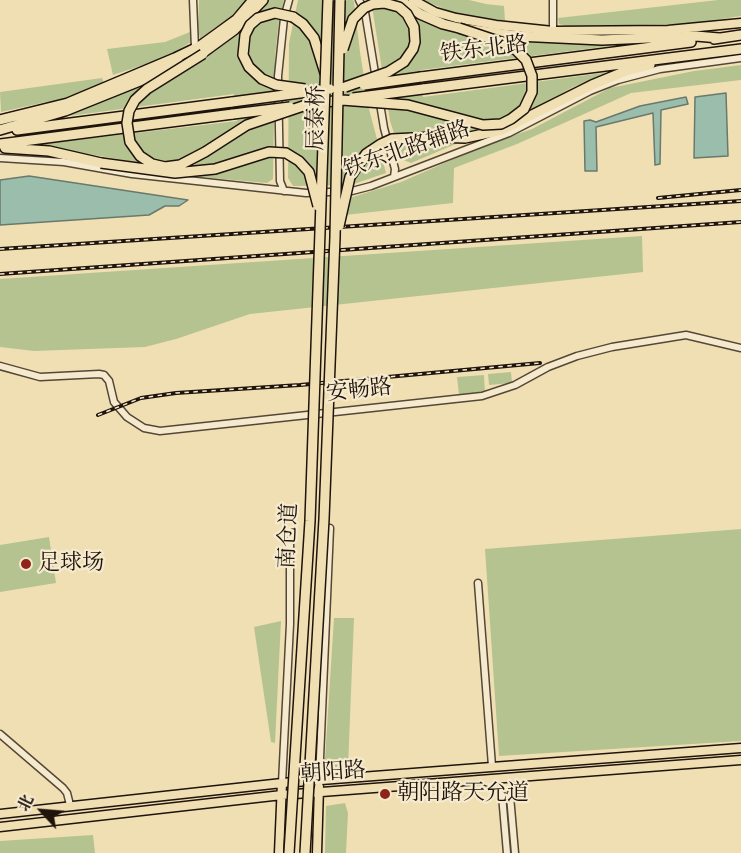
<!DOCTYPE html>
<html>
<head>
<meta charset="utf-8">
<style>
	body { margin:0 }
	#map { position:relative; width:741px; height:853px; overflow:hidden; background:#f1dfb4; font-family:"IM FELL Great Primer","Noto Serif SC",serif }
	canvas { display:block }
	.north { position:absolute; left:12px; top:781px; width:60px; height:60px; -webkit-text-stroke:4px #f6eace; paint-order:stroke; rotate:296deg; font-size:16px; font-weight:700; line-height:24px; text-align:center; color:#1f140c }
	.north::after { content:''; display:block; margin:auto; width:21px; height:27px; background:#1f140c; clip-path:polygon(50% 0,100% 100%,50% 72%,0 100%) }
</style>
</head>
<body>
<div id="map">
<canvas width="741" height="853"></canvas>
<div class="north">北</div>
</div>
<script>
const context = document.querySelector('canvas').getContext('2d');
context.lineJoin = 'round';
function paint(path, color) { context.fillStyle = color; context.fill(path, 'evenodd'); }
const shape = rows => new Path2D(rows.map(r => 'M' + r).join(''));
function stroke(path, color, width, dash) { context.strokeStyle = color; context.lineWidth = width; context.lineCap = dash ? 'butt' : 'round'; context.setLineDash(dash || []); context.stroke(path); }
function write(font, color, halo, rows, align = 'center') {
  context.font = font + ' "IM FELL Great Primer","Noto Serif SC",serif'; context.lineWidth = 4.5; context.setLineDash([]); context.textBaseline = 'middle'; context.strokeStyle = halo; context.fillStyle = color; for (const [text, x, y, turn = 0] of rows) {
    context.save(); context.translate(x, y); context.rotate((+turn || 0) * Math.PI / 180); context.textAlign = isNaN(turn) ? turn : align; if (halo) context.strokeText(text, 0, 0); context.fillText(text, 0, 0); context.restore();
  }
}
paint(shape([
	[199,0,246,0,236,12,200,39,198,28],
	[269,0,284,0,279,19,275,56,273,179,267,183,201,177,136,162,33,145,237,121,234,94,54,118,149,81,181,73,195,65,236,33],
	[298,0,353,0,354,2,360,52,369,109,386,173,351,185,293,186,288,178,289,43],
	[371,0,396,0,427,23,458,32,543,42,618,45,421,70,423,97,610,72,573,87,517,118,411,163,403,160,390,121],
	[423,0,469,0,486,4,504,6,505,21,454,13],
	[718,0,741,0,741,16,690,24,566,26,559,24,558,18],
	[190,32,191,42,173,53,149,63,113,75,107,49,165,42],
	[741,65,741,80,631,93,517,144,454,168,453,203,345,215,346,199,401,182,486,145,532,129,610,88,694,71],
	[102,78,104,83,61,101,46,102,1,112,0,92],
	[642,236,643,272,250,314,176,339,145,347,34,351,0,347,0,279],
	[511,372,512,383,489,385,488,374],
	[484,375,485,393,459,395,457,377],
	[741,529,741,741,499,756,485,549],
	[49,537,56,583,0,592,0,545],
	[334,618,354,618,348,767,331,769,325,759],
	[281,621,275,743,271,742,254,627],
	[345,803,348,813,346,853,325,853,326,806],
	[93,835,95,853,0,853,0,841]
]), '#b5c391');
const water = shape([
	[726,93,728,156,694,158,695,97,726,93],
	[686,97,688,104,661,110,660,164,655,165,653,113,596,127,597,171,585,171,584,121,590,120,596,122,640,106,686,97],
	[29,176,188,200,179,206,165,206,149,215,0,225,0,180,29,176]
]);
paint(water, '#9bbdac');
stroke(water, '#69796c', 1.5);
const minor = shape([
	[193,0,195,48],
	[359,0,365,12,384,128,395,169,394,177],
	[553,0,553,31],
	[0,158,64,162,132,174,306,193,352,191,371,186,509,133,590,91,618,80,660,69,741,58],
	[284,191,280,181,278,76,284,18,289,0],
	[0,366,40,377,99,374,104,375,109,381,114,402,127,417,144,428,160,431,482,396,515,385,548,367,577,356,612,347,686,335,741,348],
	[478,583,492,766],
	[0,734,63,788,67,793,70,805],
	[319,781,330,528],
	[484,781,491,784,502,795,507,853],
	[282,783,290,624,290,541],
	[515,853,510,796,514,787,523,778]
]);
const major = shape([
	[413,0,435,12,456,18,496,25,553,31,668,30,741,23],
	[0,814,282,783,741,748],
	[0,827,282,795,741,760],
	[279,853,282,783],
	[317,853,319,787]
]);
const highway = shape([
	[400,0,420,14,443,24,459,28,517,36,602,40,696,36,719,38],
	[293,17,303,24,314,38,325,73],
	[714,39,741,35],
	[197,57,234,30,263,0],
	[421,77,691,42],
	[423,89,741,49],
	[309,104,342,100],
	[0,120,68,103,175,58,200,46,218,33,237,19,253,0],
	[0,130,65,111,182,64],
	[17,130,232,102],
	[433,137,465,138,502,130,592,85,626,71,650,65],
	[0,144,233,114],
	[5,148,49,151,101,163]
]);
stroke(minor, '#544736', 9);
stroke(major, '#1f140c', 11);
stroke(highway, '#1f140c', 12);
stroke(minor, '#f6eace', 6);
stroke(major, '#f1dfb4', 8);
stroke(highway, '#f1dfb4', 9);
const rail = shape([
	[658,198,741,190],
	[0,249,741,201],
	[0,274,741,222],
	[98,415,141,398,176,393,300,385,540,363]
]);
stroke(rail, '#1f140c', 4);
stroke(rail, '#f6eace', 1.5, [4.5]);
const highwayBridge = shape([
	[293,17,275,13,258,18,250,25,245,35,243,55,249,67,262,79,276,85,305,89],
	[343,49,353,19,364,8,373,4,384,3,399,7,407,14,414,27,415,42,413,49,404,62,388,72,345,87],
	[203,54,147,89,135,100,129,111,127,123,130,142,140,156,152,164,165,167,180,165,205,152,247,125,309,104],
	[364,85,421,77],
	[353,98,423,89],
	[342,100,408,105,483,125,501,124,511,119,524,109,532,92,532,76,526,60,516,50,504,43,459,28],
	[232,102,330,89],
	[233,114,290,107],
	[101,163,175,173,215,169,269,152,286,153,299,161,309,172,318,206],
	[339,226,350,177,366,154,381,144,392,139,433,137],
	[289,853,310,521,328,0],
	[305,853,324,519,335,237,340,0]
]);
stroke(highwayBridge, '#1f140c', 12, []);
stroke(highwayBridge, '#f1dfb4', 9);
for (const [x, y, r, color] of [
	[26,564,6,"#8f2418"],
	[385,794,6,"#8f2418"]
]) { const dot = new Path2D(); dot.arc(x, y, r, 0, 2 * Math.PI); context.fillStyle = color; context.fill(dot); stroke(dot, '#f6eace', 2); }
write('22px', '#1f140c', '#f6eace', [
	["铁东北路",484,50,-7],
	["辰泰桥",317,118,-89],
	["铁东北路辅路",407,150,-19],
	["安畅路",359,391,-6],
	["南仓道",289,536,-87],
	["朝阳路",333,773,-4]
]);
write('22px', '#1f140c', '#f6eace', [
	["足球场",38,564],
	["朝阳路天允道",397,794]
], 'left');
</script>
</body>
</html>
